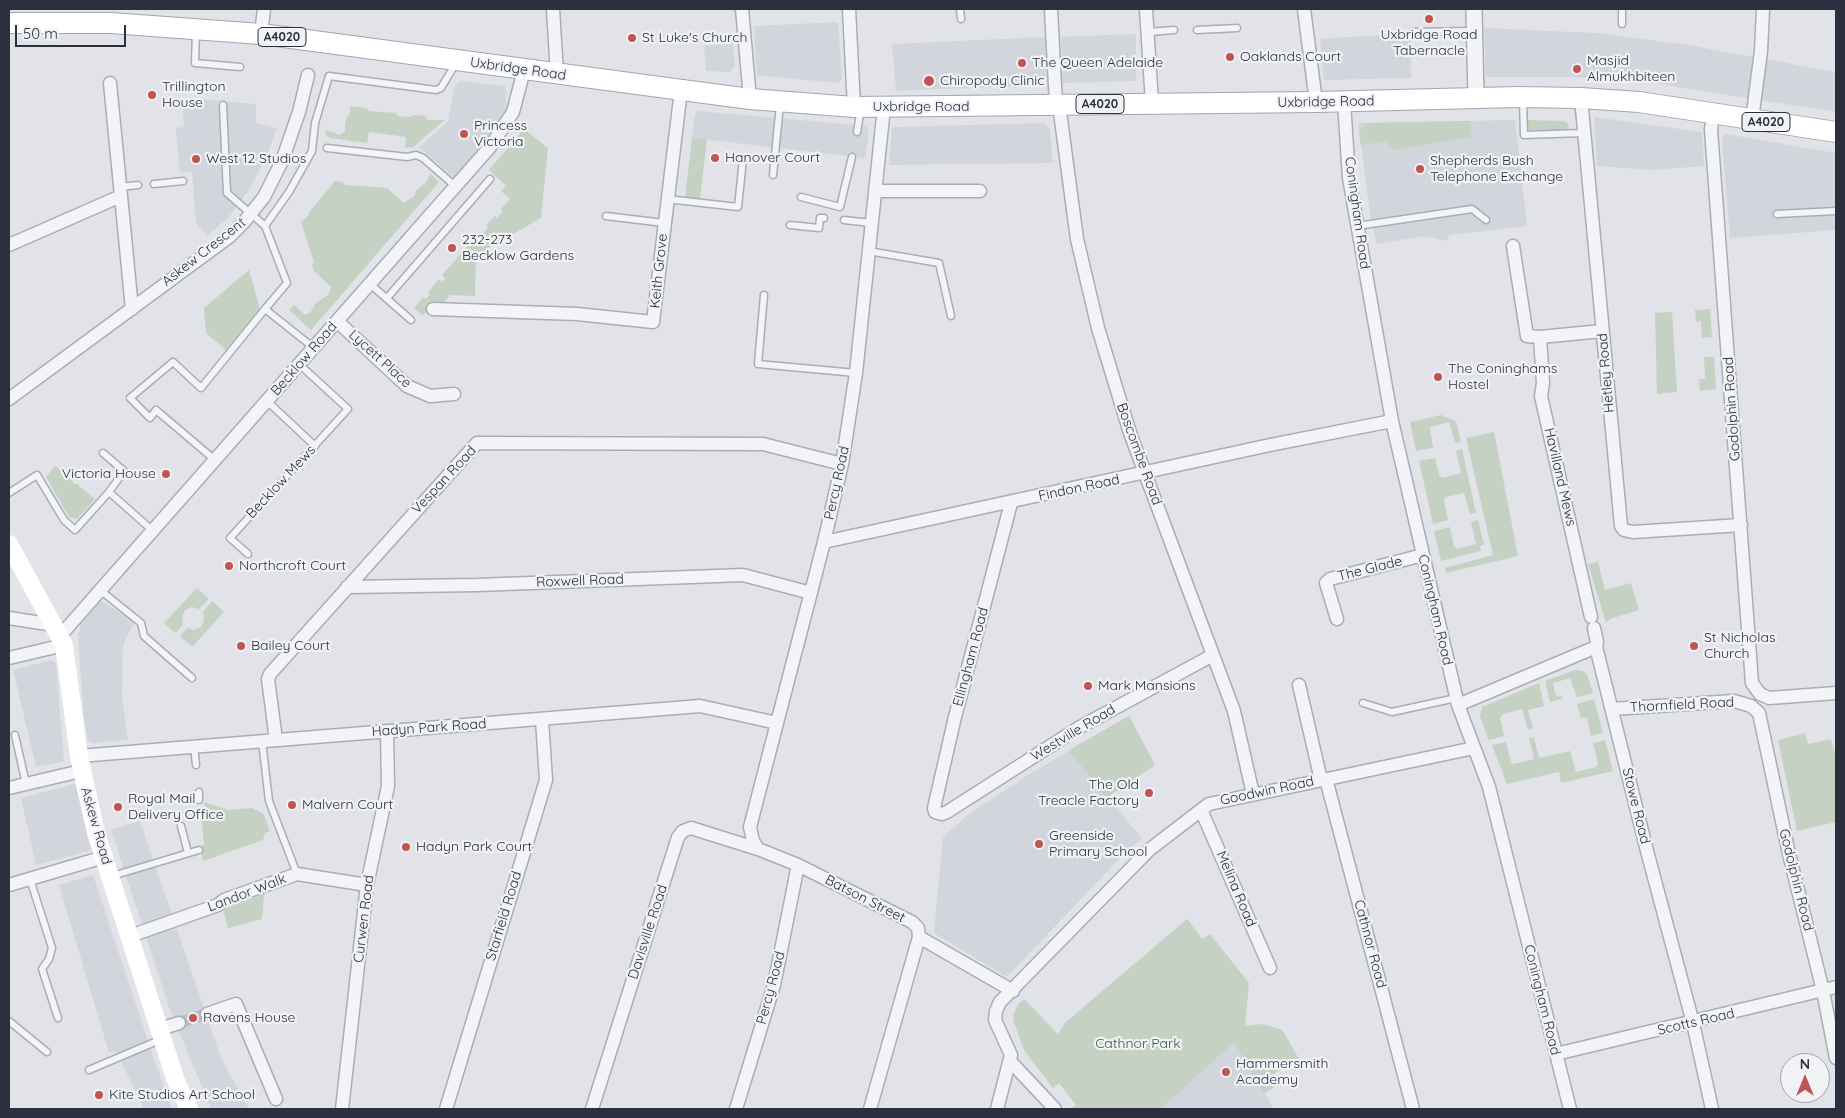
<!DOCTYPE html>
<html>
<head>
<meta charset="utf-8">
<style>
	body { margin:0 }
	#map { position:relative; width:1845px; height:1118px; overflow:hidden; background:#e1e3e8; font-family:Quicksand,sans-serif }
	canvas { display:block }
	.frame { position:absolute; inset:0; border:10px solid #2b2f3e; pointer-events:none }
	.north { position:absolute; left:1780px; top:1053px; width:50px; height:50px; box-sizing:border-box; background:#f0f2f6; border:1px solid #a1a4ac; border-radius:50%; rotate:0deg; font-size:14px; font-weight:700; line-height:20px; text-align:center; color:#2b2f3e }
	.north::after { content:''; display:block; margin:auto; width:18px; height:22px; background:#c05553; clip-path:polygon(50% 0,100% 100%,50% 72%,0 100%) }
	.scale { position:absolute; left:15px; top:25px; width:111px; height:22px; box-sizing:border-box; border:2px solid #2b2f3e; border-top:0; padding-left:6px; font-size:15px; line-height:18px; white-space:nowrap; color:#2b2f3e; -webkit-text-stroke:4px #f0f2f6; paint-order:stroke }
</style>
</head>
<body>
<div id="map">
<canvas width="1845" height="1118"></canvas>
<div class="frame"></div>
<div class="north">N</div>
<div class="scale">50 m</div>
</div>
<script>
const context = document.querySelector('canvas').getContext('2d');
context.lineJoin = 'round';
function paint(path, color) { context.fillStyle = color; context.fill(path, 'evenodd'); }
const shape = rows => new Path2D(rows.map(r => 'M' + r).join(''));
function stroke(path, color, width, dash) { context.strokeStyle = color; context.lineWidth = width; context.lineCap = dash ? 'butt' : 'round'; context.setLineDash(dash || []); context.stroke(path); }
function write(font, color, halo, rows, align = 'center') {
  context.font = font + ' Quicksand,sans-serif'; context.lineWidth = 4.5; context.setLineDash([]); context.textBaseline = 'middle'; context.strokeStyle = halo; context.fillStyle = color; for (const [text, x, y, turn = 0] of rows) {
    context.save(); context.translate(x, y); context.rotate((+turn || 0) * Math.PI / 180); context.textAlign = isNaN(turn) ? turn : align; if (halo) context.strokeText(text, 0, 0); context.fillText(text, 0, 0); context.restore();
  }
}
paint(shape([
	[838,22,842,79,837,83,757,75,754,26],
	[1484,28,1597,33,1688,45,1836,72,1836,112,1651,83,1572,77,1486,77],
	[1411,33,1411,78,1324,80,1320,39],
	[1136,34,1136,81,1063,83,1061,37],
	[1045,37,1046,85,896,91,892,44],
	[733,44,735,66,730,72,706,71,704,46],
	[460,81,505,86,507,110,457,180,419,147,448,121,454,87],
	[182,98,256,104,256,123,277,128,267,156,249,190,229,217,207,236,196,223,192,172,180,173,176,128,184,127],
	[698,111,866,126,869,132,865,158,692,138,695,115],
	[1594,117,1702,132,1704,166,1652,170,1597,166],
	[1515,120,1527,226,1449,235,1447,241,1424,236,1377,244,1371,219,1358,123],
	[1045,123,1050,130,1053,163,889,165,892,129,894,127],
	[1725,134,1836,153,1836,230,1730,238,1722,140],
	[101,601,135,622,126,638,123,649,122,698,128,740,94,743,88,741,84,718,78,637,81,624],
	[52,660,56,663,64,761,36,767,13,670],
	[1129,716,1155,765,1108,796,1142,839,1128,850,1007,977,934,933,943,837,969,814,1028,775],
	[75,784,92,850,36,865,21,798],
	[140,821,221,1058,249,1109,211,1109,169,1007,111,830],
	[93,875,152,1053,172,1109,144,1109,116,1051,109,1053,59,885],
	[1234,1041,1274,1109,1161,1109]
]), '#d3d5dd');
paint(shape([
	[350,106,367,108,369,111,396,113,398,116,411,117,413,115,426,116,427,120,445,120,413,147,405,148,406,137,369,132,367,143,330,138,325,134,325,130,340,135,345,131,345,123,350,112],
	[1526,120,1564,121,1568,124,1569,130,1527,130],
	[1470,121,1472,137,1393,150,1387,141,1361,145,1359,132,1366,123],
	[524,129,548,148,541,218,476,255,475,296,450,295,441,306,434,301,423,316,414,308,423,297,426,299,430,294,428,292,439,279,442,282,445,278,442,275,480,232,483,234,488,227,486,225,495,216,497,218,503,211,501,209,510,199,501,191,506,186,489,170],
	[692,138,707,139,700,199,685,197],
	[430,174,439,182,311,330,289,310,294,305,305,315,310,313,315,304,329,294,331,287,314,271,312,265,314,262,301,222,309,215,309,212,335,181,343,182,345,185,387,188,404,203,415,195,415,192,427,181],
	[249,270,260,309,227,351,206,333,204,308],
	[1710,309,1712,337,1702,338,1701,321,1696,322,1695,310],
	[1672,312,1677,392,1657,394,1655,313],
	[1704,357,1714,357,1716,389,1700,391,1699,379,1705,379],
	[1441,415,1456,421,1461,442,1455,443,1449,422,1430,427,1433,448,1416,451,1410,422],
	[1494,432,1518,556,1446,573,1445,568,1493,555,1466,438],
	[1462,449,1476,513,1470,514,1464,493,1445,497,1444,501,1448,520,1433,524,1419,461,1435,458,1439,475,1442,478,1461,473,1456,451],
	[55,466,73,481,73,484,77,484,95,499,77,519,69,517,46,477],
	[1478,520,1484,544,1480,546,1481,551,1441,561,1434,531,1450,527,1454,546,1457,549,1476,544,1471,522],
	[1598,562,1605,590,1631,583,1639,610,1610,619,1606,623,1588,564],
	[197,588,209,599,199,609,192,607,185,610,182,617,183,625,175,633,164,623],
	[212,601,224,612,192,647,180,636,187,628,194,630,201,627,204,620,203,612],
	[1575,670,1583,671,1587,674,1593,693,1577,697,1570,678,1553,683,1556,697,1562,696,1562,699,1550,702,1545,681],
	[1539,683,1544,706,1528,710,1533,728,1528,730,1522,709,1503,714,1500,718,1504,736,1489,740,1480,717,1482,707],
	[1594,699,1603,733,1591,736,1587,718,1581,718,1577,704],
	[1129,716,1155,765,1106,798,1069,750],
	[1805,733,1808,744,1831,739,1836,758,1836,822,1797,831,1778,740],
	[1534,737,1539,758,1570,751,1576,772,1596,767,1598,763,1593,743,1605,740,1613,771,1561,783,1559,772,1507,784,1492,745,1506,742,1511,763,1514,764,1534,759,1529,738],
	[204,802,228,810,252,808,263,813,270,831,265,833,263,840,203,861,199,847,204,845,201,811,205,809],
	[264,894,262,919,228,928,223,909],
	[1187,919,1202,939,1210,934,1249,983,1245,1026,1262,1024,1277,1028,1283,1031,1299,1059,1270,1076,1275,1087,1264,1093,1234,1042,1161,1109,1071,1109,1076,1105,1059,1083,1053,1088,1025,1052,1014,1023,1013,1015,1018,1004,1024,999,1058,1034,1066,1022]
]), '#c4d1c3');
stroke(shape([
	[179,1023,207,1014]
]), '#bdbfc6', 12, [12, 6]);
const service = shape([
	[960,9,961,19],
	[1622,24,1622,9],
	[1197,30,1237,28],
	[196,32,195,63,240,67],
	[1148,32,1174,30],
	[1413,32,1473,31],
	[1523,100,1524,135,1583,133],
	[223,105,227,193,265,226,287,283,265,309,314,348],
	[857,132,861,108],
	[327,148,407,157,416,155,423,158,455,186],
	[773,175,780,104],
	[154,184,183,181],
	[120,187,138,185],
	[801,197,840,207,852,157],
	[667,199,738,207,743,159],
	[1777,214,1836,211],
	[606,216,664,223],
	[844,220,871,223],
	[790,225,819,228,820,218,824,218],
	[265,226,289,192,312,151,315,123,329,76,436,90,441,88,456,63],
	[1357,226,1472,209,1486,220],
	[868,251,939,263,951,316],
	[370,284,411,320],
	[764,295,758,364,856,373],
	[387,298,490,179],
	[267,401,315,446],
	[103,453,124,471,109,492],
	[215,460,156,410,150,418,130,398,173,362,201,388,265,309],
	[9,493,37,475,64,520,75,530,109,492,153,531],
	[248,554,230,538,348,409,299,364],
	[100,590,141,623,144,636,192,678],
	[1363,703,1392,712,1456,698],
	[15,735,26,784],
	[262,741,269,801,297,874],
	[194,746,196,765],
	[199,792,199,800],
	[181,826,188,853],
	[112,876,199,850],
	[30,879,52,948,49,959,42,969,58,1018],
	[9,1021,47,1052],
	[89,1070,162,1039]
]);
const minor = shape([
	[553,9,557,74],
	[742,9,750,99],
	[849,9,854,107],
	[1051,9,1056,105],
	[1146,9,1152,103],
	[1304,9,1316,102],
	[261,34,264,9],
	[110,83,132,309],
	[1581,98,1621,526,1624,530,1633,532,1741,525],
	[1344,102,1349,178,1392,421,1458,705,1489,787,1570,1109],
	[1059,105,1077,239,1098,328,1130,433,1234,711,1253,794],
	[1713,113,1711,130,1752,683,1760,694,1769,698,1836,693],
	[1752,120,1761,51,1763,9],
	[875,191,980,191],
	[9,245,121,196],
	[1513,246,1527,336,1540,337],
	[433,309,577,314,653,322,681,90],
	[337,321,407,386,430,396,454,394],
	[9,399,229,237,244,222,264,197,282,161,299,112,308,75],
	[1011,503,955,717,934,808,935,812,942,814,947,812,1080,727,1213,655],
	[824,542,1270,445,1392,421],
	[347,587,477,585,743,575,811,593],
	[1591,617,1541,396,1543,383,1540,337,1602,331],
	[9,618,54,625],
	[1337,619,1326,583,1330,579,1423,555],
	[1594,628,1597,642,1596,647],
	[60,636,490,147,513,112,524,70],
	[9,658,64,645],
	[1299,685,1321,780],
	[1458,705,1596,647,1647,851,1693,1023,1712,1109],
	[1612,709,1734,701,1751,706,1759,713,1789,854,1823,991,1836,1058],
	[276,740,268,679,270,674,477,443,763,444,842,464],
	[79,756,700,706,777,723],
	[1326,779,1413,1109],
	[9,788,81,771],
	[1201,810,1270,968],
	[758,849,753,841,750,827,824,542,842,464,856,373,884,107],
	[9,885,104,857],
	[130,936,218,905,224,900,297,874,367,885],
	[919,937,1013,991],
	[207,1014,236,1004,276,1099],
	[160,1029,179,1023],
	[1556,1054,1836,987],
	[1010,1061,1055,1109],
	[342,1109,367,885,388,786,387,731],
	[446,1109,546,780,542,720],
	[592,1109,678,837,683,831,691,828,758,849,798,865,912,922,918,928,919,937,870,1109],
	[736,1109,774,985,798,865],
	[997,1109,1011,1055,995,1020,996,1011,1000,1002,1149,850,1201,810,1209,804,1474,748]
]);
const tertiary = shape([
	[1474,9,1476,98]
]);
const primary = shape([
	[9,23,111,23,261,34,750,99,854,107,1316,102,1518,97,1581,98,1639,102,1836,132]
]);
stroke(service, '#aaadb5', 9);
stroke(minor, '#aaadb5', 15);
stroke(tertiary, '#aaadb5', 18);
stroke(primary, '#a2a5b2', 22);
stroke(service, '#f3f4f7', 6);
stroke(minor, '#f3f4f7', 12);
stroke(tertiary, '#f3f4f7', 15);
stroke(shape([
	[9,544,64,645,79,756,96,833,176,1081,189,1109]
]), '#fff', 18);
stroke(primary, '#fff', 20);
for (const [x, y, r, color] of [
	[1429,19,5,"#c05553"],
	[632,38,5,"#c05553"],
	[1230,57,5,"#c05553"],
	[1022,63,5,"#c05553"],
	[1577,69,5,"#c05553"],
	[929,81,6,"#c05553"],
	[152,95,5,"#c05553"],
	[464,134,5,"#c05553"],
	[715,158,5,"#c05553"],
	[196,159,5,"#c05553"],
	[1420,169,5,"#c05553"],
	[452,248,5,"#c05553"],
	[1438,377,5,"#c05553"],
	[166,474,5,"#c05553"],
	[229,566,5,"#c05553"],
	[241,646,5,"#c05553"],
	[1694,646,5,"#c05553"],
	[1088,686,5,"#c05553"],
	[1149,793,5,"#c05553"],
	[292,805,5,"#c05553"],
	[118,807,5,"#c05553"],
	[1039,844,5,"#c05553"],
	[406,847,5,"#c05553"],
	[193,1018,5,"#c05553"],
	[1226,1072,5,"#c05553"],
	[99,1095,5,"#c05553"]
]) { const dot = new Path2D(); dot.arc(x, y, r, 0, 2 * Math.PI); context.fillStyle = color; context.fill(dot); stroke(dot, '#f0f2f6', 2); }
for (const [x, y, w] of [
	[282,37,48],
	[1100,104,48],
	[1766,122,48]
]) { const box = new Path2D(); box.roundRect(x - w / 2, y - 9.5, w, 19, 4); context.fillStyle = '#f0f2f6'; context.fill(box); stroke(box, '#2b2f3e', 1); }
write('bold 12px', '#2b2f3e', null, [
	["A4020",282,37],
	["A4020",1100,104],
	["A4020",1766,122]
]);
write('14px', '#2b2f3e', '#f0f2f6', [
	["Uxbridge Road",1429,35,"center"],
	["Tabernacle",1429,51,"center"],
	["St Luke's Church",642,38],
	["Oaklands Court",1240,57],
	["Masjid",1587,61],
	["Almukhbiteen",1587,77],
	["The Queen Adelaide",1032,63],
	["Chiropody Clinic",940,81],
	["Trillington",162,87],
	["House",162,103],
	["Princess",474,126],
	["Victoria",474,142],
	["Hanover Court",725,158],
	["West 12 Studios",206,159],
	["Shepherds Bush",1430,161],
	["Telephone Exchange",1430,177],
	["232-273",462,240],
	["Becklow Gardens",462,256],
	["The Coninghams",1448,369],
	["Hostel",1448,385],
	["Victoria House",156,474,"right"],
	["Northcroft Court",239,566],
	["St Nicholas",1704,638],
	["Church",1704,654],
	["Bailey Court",251,646],
	["Mark Mansions",1098,686],
	["The Old",1139,785,"right"],
	["Treacle Factory",1139,801,"right"],
	["Royal Mail",128,799],
	["Delivery Office",128,815],
	["Malvern Court",302,805],
	["Greenside",1049,836],
	["Primary School",1049,852],
	["Hadyn Park Court",416,847],
	["Ravens House",203,1018],
	["Hammersmith",1236,1064],
	["Academy",1236,1080],
	["Kite Studios Art School",109,1095]
], 'left');
write('14px', '#2b2f3e', '#f0f2f6', [
	["Uxbridge Road",518,69,8],
	["Uxbridge Road",1326,102,-1],
	["Uxbridge Road",921,107],
	["Coningham Road",1357,213,82],
	["Askew Crescent",204,252,-38],
	["Keith Grove",659,271,-84],
	["Becklow Road",304,359,-49],
	["Lycett Place",380,359,42],
	["Hetley Road",1606,373,-95],
	["Godolphin Road",1732,409,-94],
	["Boscombe Road",1139,454,70],
	["Havilland Mews",1560,477,77],
	["Vespan Road",444,480,-47],
	["Becklow Mews",281,482,-47],
	["Percy Road",837,483,-78],
	["Findon Road",1079,488,-12],
	["The Glade",1370,569,-14],
	["Roxwell Road",580,581,-2],
	["Coningham Road",1435,610,77],
	["Ellingham Road",971,657,-75],
	["Thornfield Road",1682,705,-3],
	["Hadyn Park Road",429,728,-4],
	["Westville Road",1073,733,-31],
	["Goodwin Road",1267,791,-12],
	["Stowe Road",1636,806,76],
	["Askew Road",96,826,74],
	["Godolphin Road",1796,880,76],
	["Melina Road",1236,889,67],
	["Landor Walk",247,893,-21],
	["Batson Street",865,899,27],
	["Starfield Road",504,916,-73],
	["Curwen Road",364,919,-83],
	["Davisville Road",648,932,-72],
	["Cathnor Road",1370,944,75],
	["Percy Road",771,988,-75],
	["Coningham Road",1542,1000,76],
	["Scotts Road",1696,1022,-13]
]);
write('14px', '#3b583a', '#f0f2f6', [
	["Cathnor Park",1138,1044]
]);
</script>
</body>
</html>
